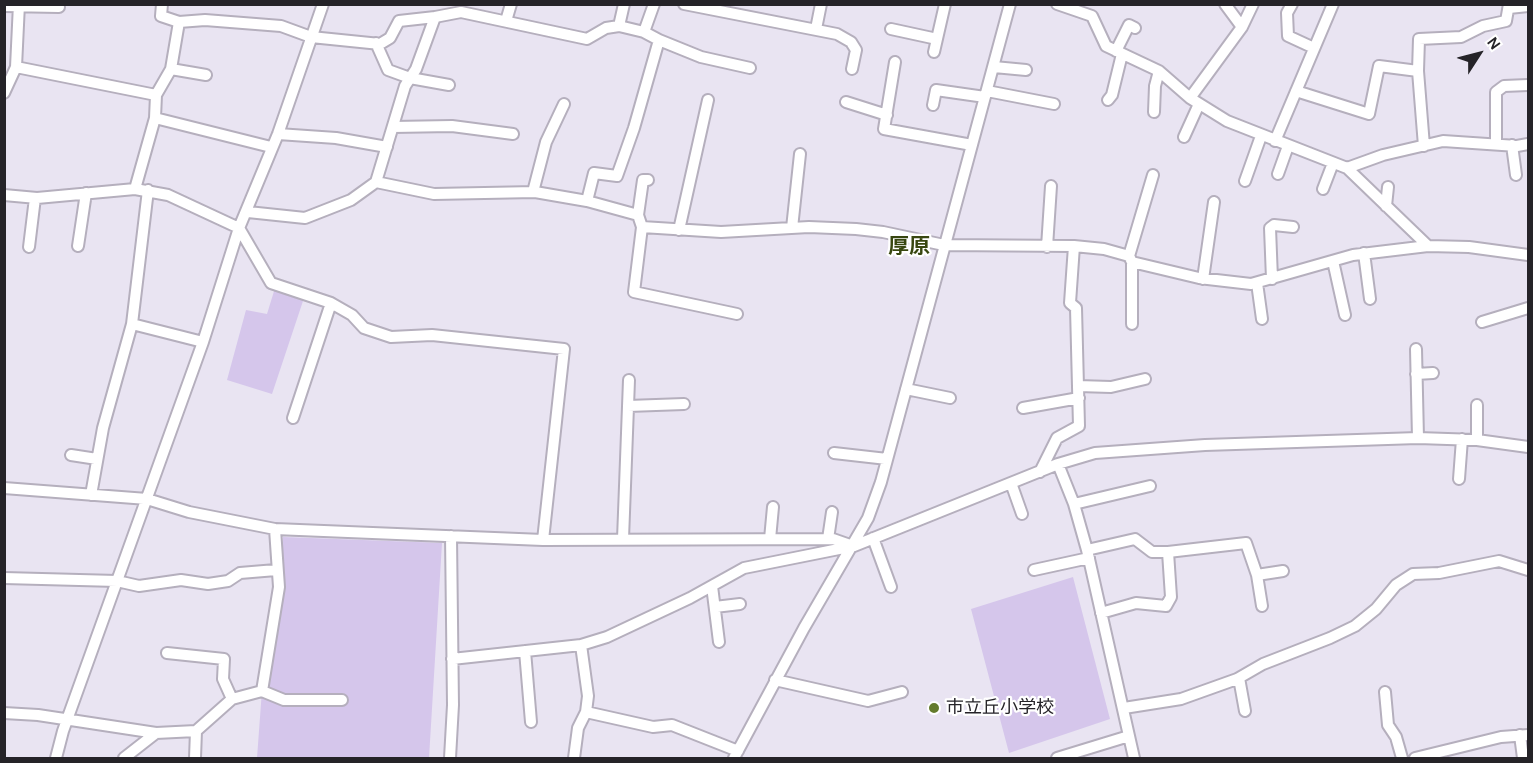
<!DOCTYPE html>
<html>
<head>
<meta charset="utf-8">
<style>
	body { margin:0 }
	#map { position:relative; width:1533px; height:763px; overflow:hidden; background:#e9e4f2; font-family:Karla,sans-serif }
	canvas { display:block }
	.frame { position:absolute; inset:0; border:6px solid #252328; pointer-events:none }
	.north { position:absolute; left:1449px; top:24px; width:60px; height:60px; -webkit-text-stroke:4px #fff; paint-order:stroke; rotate:54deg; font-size:16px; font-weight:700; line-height:24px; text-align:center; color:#252328 }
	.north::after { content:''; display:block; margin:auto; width:21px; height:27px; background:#252328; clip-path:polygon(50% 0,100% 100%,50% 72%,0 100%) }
</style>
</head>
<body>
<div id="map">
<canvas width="1533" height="763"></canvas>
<div class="frame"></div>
<div class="north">N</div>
</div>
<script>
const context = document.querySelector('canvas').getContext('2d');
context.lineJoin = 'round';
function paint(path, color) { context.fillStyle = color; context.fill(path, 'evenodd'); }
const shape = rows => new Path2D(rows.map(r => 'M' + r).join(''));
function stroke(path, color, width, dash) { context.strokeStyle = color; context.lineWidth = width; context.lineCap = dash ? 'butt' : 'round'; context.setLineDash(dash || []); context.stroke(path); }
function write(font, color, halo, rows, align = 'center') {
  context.font = font + ' Karla,"Noto Sans JP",sans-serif'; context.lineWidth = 4.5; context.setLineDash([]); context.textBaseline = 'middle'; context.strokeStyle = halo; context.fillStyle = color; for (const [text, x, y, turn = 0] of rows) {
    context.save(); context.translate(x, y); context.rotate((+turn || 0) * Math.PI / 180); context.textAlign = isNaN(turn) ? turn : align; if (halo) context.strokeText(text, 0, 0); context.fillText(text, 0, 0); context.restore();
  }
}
paint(shape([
	[275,288,305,295,272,394,227,380,246,310,267,314],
	[283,537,442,543,429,758,257,758,262,690],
	[1073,577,1110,719,1009,753,971,609]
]), '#d5c6eb');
const minor = shape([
	[162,4,161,16,179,22,205,20,281,26,311,37,380,44,390,38,399,21,435,17],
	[684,4,837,34,851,42,856,50,852,69],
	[1057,4,1092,16,1106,46,1159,71,1190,98,1227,121,1347,168,1428,246],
	[1225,4,1242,27],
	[1292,4,1287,13,1288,36,1314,48],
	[4,6,59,7],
	[1509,8,1528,6],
	[506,21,511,4],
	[619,26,624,4],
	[816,29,821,4],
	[891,29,937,39],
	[644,32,654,4],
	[659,40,701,57,750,68],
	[376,43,388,70,410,78,449,85],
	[1116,51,1129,25,1135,28],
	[934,52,945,4],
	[895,62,884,129,972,145],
	[16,67,156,95],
	[994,67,1026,70],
	[171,69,206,75],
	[987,91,1054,104],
	[1296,91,1369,114,1379,66,1418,71],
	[4,93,16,67,19,4],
	[1190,98,1242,27,1253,4],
	[1108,100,1112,95,1122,54],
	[846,102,887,115],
	[933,105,936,90,985,97],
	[1154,112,1155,86,1159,71],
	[155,118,271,147],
	[393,127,452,126,513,134],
	[278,134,336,138,387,147],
	[1184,137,1199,104],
	[1275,141,1333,4],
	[1496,143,1496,92,1504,86,1528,85],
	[1512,145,1516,175],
	[1424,146,1418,71,1419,39,1461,37,1483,26,1506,21,1509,4],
	[1347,168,1383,155,1443,141,1517,146,1528,144],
	[1278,174,1288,146],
	[1245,181,1261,136],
	[376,182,405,86,416,69,435,17,461,12,587,39,606,28,619,26,644,32,659,40,634,128,617,176,594,173,587,201],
	[135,189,155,118,156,95,171,69,179,22],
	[1323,189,1333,163],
	[148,190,132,324,203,342],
	[533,192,546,142,564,104],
	[4,195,37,198,135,189,168,195,239,228,271,283,331,303,352,315,364,328,391,337,432,335,564,349,543,540],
	[1386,206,1388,187],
	[248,212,305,218,351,200,376,182,434,194,535,192,587,201,638,215,642,227,721,232,809,227,856,229,883,232,944,245,1074,246,1104,249,1129,256,1132,262,1199,278,1251,284,1353,255,1428,246,1469,247,1528,255],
	[638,215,643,180,648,180],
	[642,227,634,292,737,314],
	[792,228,800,154],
	[679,230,708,100],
	[78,246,86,193],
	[29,247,35,198],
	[1047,247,1051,186],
	[1364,253,1370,299],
	[1129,256,1153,175],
	[1333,261,1345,315],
	[1203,279,1214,202],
	[1272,279,1270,228,1274,225,1293,227],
	[1257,283,1262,319],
	[1482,322,1528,308],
	[1132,324,1132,262],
	[1416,349,1418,438],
	[1416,374,1433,373],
	[1078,386,1111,387,1145,379],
	[906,389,950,398],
	[1477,405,1477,440],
	[628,406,684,404],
	[1023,408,1079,398],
	[293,418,331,303],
	[834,453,887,459],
	[71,455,97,459],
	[1058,464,1074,504,1087,550,1134,758],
	[1040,472,1057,438,1079,426,1076,308,1070,303,1074,246],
	[1459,479,1462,439],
	[1011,483,1022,514],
	[4,488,147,499,189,512,275,529,543,540,833,539,853,546],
	[91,495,103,428,132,324],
	[1074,504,1150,486],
	[873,538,891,587],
	[623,539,629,380],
	[770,539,773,507],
	[828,539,832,512],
	[1087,550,1135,539,1152,552,1168,552],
	[1034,570,1089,558],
	[1257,575,1283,571],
	[4,578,117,581,139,586,181,580,208,584,228,581,240,573,276,570],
	[712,586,719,642],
	[715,607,740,604],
	[1101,613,1136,603,1166,606,1171,597,1168,552,1246,543,1257,575,1262,606],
	[525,651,531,722],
	[167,653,224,659,223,679,232,699],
	[452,659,581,645,607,637,690,598,744,568,854,546,1058,464,1095,453,1205,445,1418,438,1477,440,1528,447],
	[1239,678,1245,711],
	[775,680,868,701,902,692],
	[262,691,284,700,342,700],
	[1385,692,1388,725,1396,737,1402,758],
	[1124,708,1181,699,1237,679,1263,664,1330,638,1355,626,1376,609,1396,585,1413,574,1439,573,1499,561,1528,570],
	[586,712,653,727,672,725,738,751],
	[4,713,38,715,156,733,196,731],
	[1520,735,1523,758],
	[56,758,63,731,203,342,239,228,278,134,323,4],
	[124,758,156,733],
	[195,758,196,731,232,699,262,691,279,587,275,529],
	[450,758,453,705,451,536],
	[574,758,578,728,586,712,588,696,581,645],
	[734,758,804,628,868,518,881,482,1010,4],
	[1057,758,1129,736],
	[1415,758,1501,737,1528,735]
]);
stroke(minor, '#b5afbd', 14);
stroke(minor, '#fff', 10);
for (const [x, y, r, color] of [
	[934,708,6,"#647b2d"]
]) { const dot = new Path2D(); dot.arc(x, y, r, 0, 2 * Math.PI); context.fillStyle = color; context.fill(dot); stroke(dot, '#fff', 2); }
write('18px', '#252328', '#fff', [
	["市立丘小学校",946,708]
], 'left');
write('bold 21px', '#384710', '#fff', [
	["厚原",909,247]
]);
</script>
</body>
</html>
